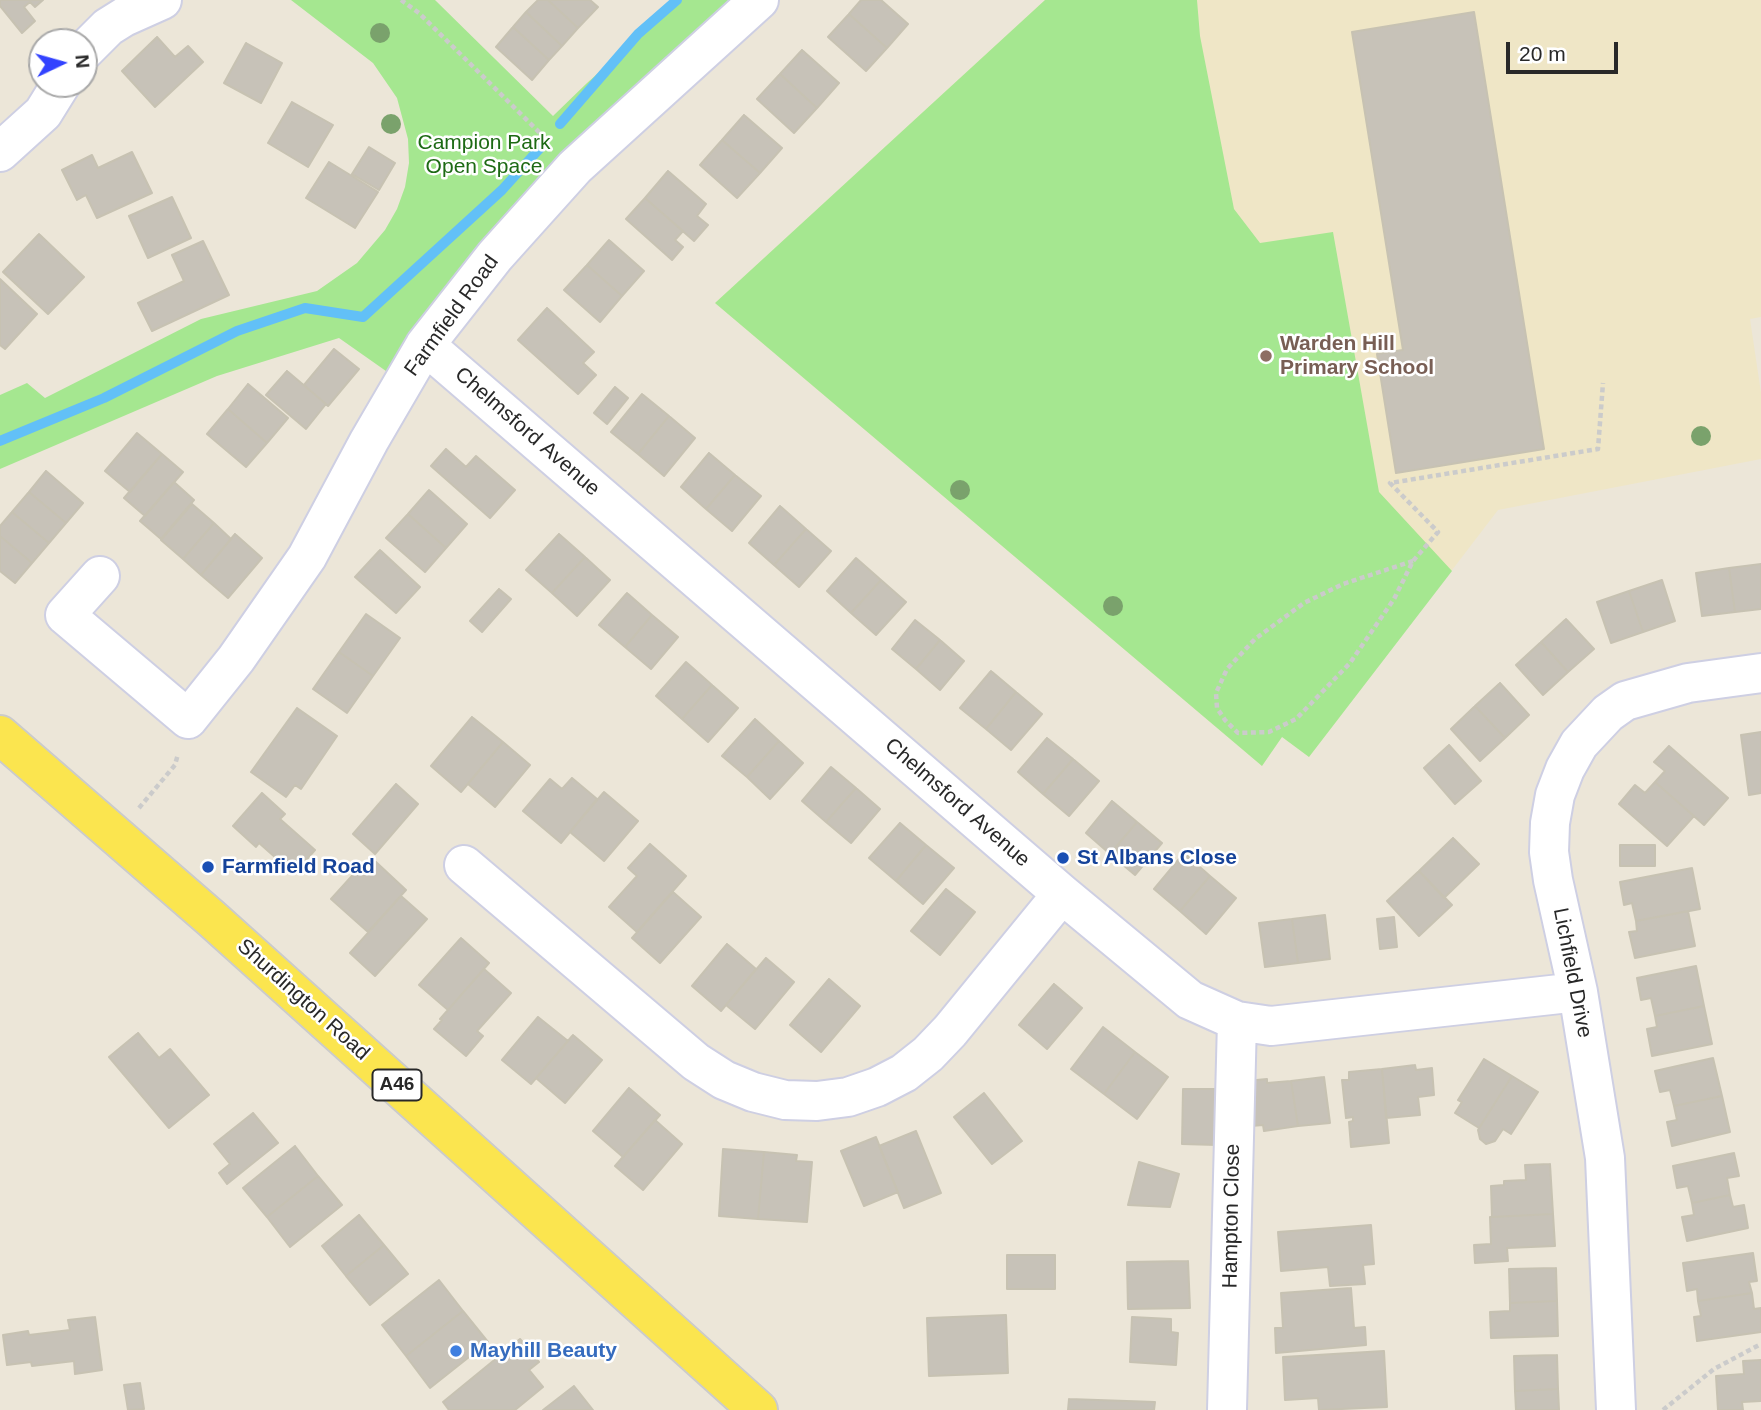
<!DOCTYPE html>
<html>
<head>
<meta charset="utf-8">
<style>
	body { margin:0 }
	#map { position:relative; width:1761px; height:1410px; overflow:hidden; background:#ece6d8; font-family:Arial,sans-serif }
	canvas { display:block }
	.north { position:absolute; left:28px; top:28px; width:70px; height:70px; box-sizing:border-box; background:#fff; border:2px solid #a9a9a9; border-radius:50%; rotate:85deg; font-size:19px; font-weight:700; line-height:28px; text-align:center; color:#282828 }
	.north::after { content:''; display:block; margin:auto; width:24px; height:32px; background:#3343ff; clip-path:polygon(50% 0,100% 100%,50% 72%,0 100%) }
	.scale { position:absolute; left:1506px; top:42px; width:112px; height:32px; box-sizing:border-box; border:4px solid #282828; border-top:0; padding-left:9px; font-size:21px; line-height:24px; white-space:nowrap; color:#282828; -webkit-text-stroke:5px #fff; paint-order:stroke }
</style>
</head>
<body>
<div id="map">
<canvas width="1761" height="1410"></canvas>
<div class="north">N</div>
<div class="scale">20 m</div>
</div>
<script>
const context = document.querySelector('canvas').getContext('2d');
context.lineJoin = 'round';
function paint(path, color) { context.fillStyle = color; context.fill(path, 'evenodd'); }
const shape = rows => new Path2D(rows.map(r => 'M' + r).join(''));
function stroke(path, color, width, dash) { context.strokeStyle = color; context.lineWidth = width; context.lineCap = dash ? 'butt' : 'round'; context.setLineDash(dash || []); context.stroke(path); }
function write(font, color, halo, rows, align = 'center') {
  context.font = font + ' Arial,sans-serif'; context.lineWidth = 5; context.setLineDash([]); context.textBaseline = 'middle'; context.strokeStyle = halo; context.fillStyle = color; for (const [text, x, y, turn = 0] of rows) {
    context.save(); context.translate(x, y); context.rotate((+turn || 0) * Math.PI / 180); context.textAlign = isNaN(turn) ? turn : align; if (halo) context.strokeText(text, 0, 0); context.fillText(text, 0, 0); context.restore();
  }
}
paint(shape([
	[1045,0,1761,0,1761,317,1750,319,1761,393,1761,459,1498,510,1309,757,1282,737,1262,766,715,303]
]), '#efe6c6');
paint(shape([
	[291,0,435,0,553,116,587,83,680,0,747,0,403,383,339,338,217,376,0,469,0,395,27,383,45,398,201,319,317,291,357,263,385,230,397,209,405,187,409,163,408,139,397,98,373,63],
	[1045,0,1197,0,1200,36,1234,209,1260,243,1333,232,1379,492,1452,571,1309,757,1282,737,1262,766,715,303]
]), '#a5e790');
stroke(shape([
	[560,124,638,34,677,0],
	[0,441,104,398,237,331,305,308,363,317,502,190,541,147]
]), '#62c0f7', 10);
const building = shape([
	[0,0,43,0,35,7,30,2,24,7,35,21,22,33,0,6,0,0],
	[538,0,548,0,578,28,562,46,526,12,538,0],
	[548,0,590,0,598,7,578,28,548,0],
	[861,0,881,0,908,24,887,48,849,14,861,0],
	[526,12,562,46,549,60,513,27,526,12],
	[1474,12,1544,449,1396,473,1377,354,1403,350,1352,32,1474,12],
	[849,14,887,48,866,71,828,37,849,14],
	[513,27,549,60,532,80,496,47,513,27],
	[157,37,175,57,188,46,203,62,155,107,122,71,157,37],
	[246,43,282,63,261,103,224,83,246,43],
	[802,50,839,83,817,108,780,74,802,50],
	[780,74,817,108,794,133,757,99,780,74],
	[292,102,333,125,308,167,268,143,292,102],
	[744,115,782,148,760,173,722,140,744,115],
	[722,140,760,173,737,198,700,165,722,140],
	[369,147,395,163,379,190,352,174,369,147],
	[132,152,152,193,97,218,86,195,77,200,62,170,92,155,98,168,132,152],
	[329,162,378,192,355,228,306,198,329,162],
	[668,171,706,204,697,216,708,225,694,241,645,198,668,171],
	[172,197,191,238,148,258,129,216,172,197],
	[645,198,683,231,675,240,683,247,672,260,626,219,645,198],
	[39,234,84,277,48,314,3,272,39,234],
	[609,240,644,271,622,296,587,265,609,240],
	[203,241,229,295,152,331,138,303,184,281,172,255,203,241],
	[587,265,622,296,600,322,564,290,587,265],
	[0,279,37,314,5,349,0,345,0,279],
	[547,308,594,352,583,363,596,375,578,394,518,340,547,308],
	[334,349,359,369,328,406,304,385,334,349],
	[287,371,326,404,306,429,266,395,287,371],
	[248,384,288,418,267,443,228,409,248,384],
	[615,387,628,398,607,424,594,413,615,387],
	[642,394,669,416,638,454,611,432,642,394],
	[228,409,267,443,246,467,207,434,228,409],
	[669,416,695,438,664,476,638,454,669,416],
	[137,433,162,454,130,492,105,471,137,433],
	[446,449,466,467,476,456,515,490,490,518,431,466,446,449],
	[709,453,735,475,706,509,681,487,709,453],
	[162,454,183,472,145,516,124,498,162,454],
	[46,471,83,503,66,523,29,492,46,471],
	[735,475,761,496,732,531,706,509,735,475],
	[174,482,194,500,161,539,140,521,174,482],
	[429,490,467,524,446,548,408,514,429,490],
	[29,492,66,523,49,543,12,512,29,492],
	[192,504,214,523,183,559,161,540,192,504],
	[780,506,806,529,774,565,749,543,780,506],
	[12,512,49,543,32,563,0,536,0,526,12,512],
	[408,514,446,548,425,572,386,538,408,514],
	[214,523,231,539,201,575,183,559,214,523],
	[806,529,831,551,799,587,774,565,806,529],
	[235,534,262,558,228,598,201,575,235,534],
	[559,534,585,557,552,593,526,570,559,534],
	[0,536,32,563,15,583,0,571,0,536],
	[380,550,420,587,396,613,355,577,380,550],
	[585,557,610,580,577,616,552,593,585,557],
	[856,558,881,580,851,613,827,591,856,558],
	[1761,564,1761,609,1735,612,1729,568,1761,564],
	[1729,568,1735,612,1702,616,1696,573,1729,568],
	[881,580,906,602,876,635,851,613,881,580],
	[1662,580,1675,621,1643,632,1629,591,1662,580],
	[499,589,511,599,482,632,470,621,499,589],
	[1629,591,1643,632,1611,643,1597,602,1629,591],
	[627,593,652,615,625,647,599,625,627,593],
	[366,614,400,638,373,676,339,652,366,614],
	[652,615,678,637,651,669,625,647,652,615],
	[1566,619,1594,649,1568,672,1541,642,1566,619],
	[915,620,940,640,916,669,892,649,915,620],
	[940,640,964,661,940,690,916,669,940,640],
	[1541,642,1568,672,1543,695,1516,665,1541,642],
	[339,652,373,676,347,713,313,689,339,652],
	[686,662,712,685,682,719,656,696,686,662],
	[991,671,1016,692,986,729,960,708,991,671],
	[1500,683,1529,715,1505,738,1475,706,1500,683],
	[712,685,738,708,708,742,682,719,712,685],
	[1016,692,1042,714,1011,750,986,729,1016,692],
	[1475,706,1505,738,1480,761,1451,729,1475,706],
	[297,708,337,736,301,789,295,785,286,797,251,772,297,708],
	[472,717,503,742,461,792,431,766,472,717],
	[755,719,779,741,747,777,722,756,755,719],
	[1761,732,1761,793,1749,795,1741,735,1761,732],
	[1047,738,1073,759,1043,794,1018,772,1047,738],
	[779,741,803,763,770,799,747,777,779,741],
	[503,742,530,765,495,807,468,784,503,742],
	[1449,745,1481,781,1455,804,1424,768,1449,745],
	[1669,746,1728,798,1704,825,1655,782,1665,771,1654,762,1669,746],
	[1073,759,1099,781,1069,816,1043,794,1073,759],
	[831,767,856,788,826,822,802,801,831,767],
	[572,778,597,799,561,843,523,811,550,779,562,789,572,778],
	[1655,782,1694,816,1667,846,1619,804,1635,785,1645,793,1655,782],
	[396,784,418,804,375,854,353,834,396,784],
	[856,788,880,809,851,843,826,822,856,788],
	[604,792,638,821,604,861,570,832,604,792],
	[262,793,285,814,280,819,315,850,294,874,259,843,256,847,233,826,262,793],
	[1112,801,1137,822,1110,854,1086,833,1112,801],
	[1137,822,1162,843,1135,875,1110,854,1137,822],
	[900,823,926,845,896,881,869,858,900,823],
	[1453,838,1479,864,1444,898,1419,871,1453,838],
	[650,844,686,876,637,932,609,907,637,876,628,868,650,844],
	[926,845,954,868,923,904,896,881,926,845],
	[1620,845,1655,845,1655,866,1620,866,1620,845],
	[1184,853,1210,876,1180,911,1154,889,1184,853],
	[376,862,406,890,368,932,331,899,360,867,367,873,376,862],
	[1692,868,1700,909,1636,921,1632,903,1624,905,1620,882,1692,868],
	[1419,871,1452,905,1419,936,1387,901,1419,871],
	[1210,876,1236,898,1206,934,1180,911,1210,876],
	[946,889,975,912,940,955,911,931,946,889],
	[673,892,701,917,660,963,632,938,673,892],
	[401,896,427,919,375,976,350,953,401,896],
	[1688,911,1695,946,1635,958,1629,932,1637,931,1636,921,1688,911],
	[1325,915,1330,959,1298,963,1292,919,1325,915],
	[1394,917,1397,947,1380,949,1377,919,1394,917],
	[1292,919,1298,963,1265,967,1259,923,1292,919],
	[461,938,489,963,448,1010,419,985,461,938],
	[727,944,756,969,721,1011,692,986,727,944],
	[766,958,794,982,755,1029,726,1005,766,958],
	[1696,966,1704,1006,1655,1016,1651,998,1641,1000,1637,978,1696,966],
	[484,969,511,993,477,1031,483,1036,466,1056,434,1029,442,1020,440,1019,484,969],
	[829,979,860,1006,821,1052,790,1025,829,979],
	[1054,984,1082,1008,1047,1049,1019,1025,1054,984],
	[1704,1006,1712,1044,1652,1056,1647,1029,1657,1027,1655,1016,1704,1006],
	[538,1017,568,1041,531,1084,502,1060,538,1017],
	[1103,1027,1135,1052,1104,1094,1071,1069,1103,1027],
	[138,1033,159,1058,170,1049,209,1095,169,1128,109,1057,138,1033],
	[573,1035,602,1060,565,1103,536,1078,573,1035],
	[1135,1052,1168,1077,1137,1119,1104,1094,1135,1052],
	[1713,1058,1722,1096,1674,1106,1670,1090,1660,1092,1655,1071,1713,1058],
	[1484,1059,1512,1076,1479,1128,1455,1113,1462,1102,1458,1100,1484,1059],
	[1415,1065,1416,1070,1432,1068,1434,1095,1418,1097,1420,1115,1386,1118,1382,1069,1415,1065],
	[1382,1069,1389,1143,1351,1147,1349,1122,1353,1121,1353,1117,1346,1118,1342,1080,1349,1080,1349,1072,1382,1069],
	[1512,1076,1538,1092,1511,1134,1503,1129,1495,1141,1486,1144,1480,1139,1478,1130,1512,1076],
	[1324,1077,1330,1123,1298,1126,1291,1081,1324,1077],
	[1267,1079,1267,1083,1291,1081,1298,1126,1264,1131,1263,1125,1251,1126,1246,1081,1267,1079],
	[629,1088,660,1115,623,1157,593,1131,629,1088],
	[1183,1089,1217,1089,1217,1145,1182,1144,1183,1089],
	[984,1093,1022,1141,992,1164,954,1117,984,1093],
	[1722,1096,1730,1132,1672,1146,1667,1122,1677,1120,1674,1106,1722,1096],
	[253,1113,278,1143,227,1184,219,1173,230,1164,214,1144,253,1113],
	[655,1120,682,1144,643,1190,615,1166,655,1120],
	[916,1131,941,1193,904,1208,879,1146,916,1131],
	[876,1137,898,1192,864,1206,841,1151,876,1137],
	[295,1146,318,1176,267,1217,243,1188,295,1146],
	[723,1149,764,1152,758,1219,719,1216,723,1149],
	[764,1152,797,1155,796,1161,812,1162,807,1222,758,1219,764,1152],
	[1734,1153,1739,1176,1727,1178,1730,1195,1692,1203,1688,1186,1677,1188,1673,1166,1734,1153],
	[1139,1162,1179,1174,1170,1207,1128,1205,1139,1162],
	[1550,1164,1553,1214,1492,1217,1491,1186,1504,1185,1504,1181,1526,1180,1525,1165,1550,1164],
	[318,1176,342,1205,290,1247,267,1217,318,1176],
	[1730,1195,1733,1207,1744,1205,1748,1228,1687,1241,1682,1217,1694,1215,1692,1203,1730,1195],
	[1553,1214,1555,1246,1507,1248,1508,1261,1475,1263,1474,1245,1491,1244,1490,1217,1553,1214],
	[359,1215,384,1245,346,1276,322,1246,359,1215],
	[1371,1225,1374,1264,1363,1265,1365,1284,1330,1286,1328,1267,1281,1271,1278,1232,1371,1225],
	[384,1245,408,1274,370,1305,346,1276,384,1245],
	[1753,1253,1757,1281,1749,1282,1752,1293,1698,1301,1697,1289,1687,1291,1683,1263,1753,1253],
	[1007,1255,1055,1255,1055,1289,1007,1289,1007,1255],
	[1188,1261,1190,1308,1128,1309,1127,1262,1188,1261],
	[1556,1268,1557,1301,1510,1303,1509,1269,1556,1268],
	[439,1280,463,1311,406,1356,382,1325,439,1280],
	[1351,1288,1354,1328,1365,1327,1366,1345,1276,1353,1275,1328,1283,1328,1281,1293,1351,1288],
	[1752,1293,1754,1309,1761,1308,1761,1332,1697,1341,1694,1317,1701,1316,1698,1301,1752,1293],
	[1557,1301,1558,1336,1491,1338,1490,1312,1510,1311,1510,1303,1557,1301],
	[463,1311,488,1342,430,1388,406,1356,463,1311],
	[1006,1315,1008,1373,929,1376,927,1318,1006,1315],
	[95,1317,102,1370,75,1374,74,1361,32,1366,31,1362,7,1365,3,1335,28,1331,29,1335,70,1330,68,1320,95,1317],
	[1132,1317,1171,1319,1171,1332,1178,1333,1176,1365,1130,1362,1132,1317],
	[520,1339,539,1362,529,1370,543,1387,515,1410,449,1410,443,1402,520,1339],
	[1384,1351,1387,1407,1319,1410,1318,1398,1285,1400,1283,1357,1384,1351],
	[1557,1355,1558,1389,1515,1391,1514,1356,1557,1355],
	[1761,1360,1761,1401,1742,1402,1743,1410,1718,1410,1716,1376,1744,1374,1743,1361,1761,1360],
	[140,1383,144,1409,128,1410,124,1385,140,1383],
	[574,1386,593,1410,543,1410,574,1386],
	[1558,1389,1559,1410,1516,1410,1515,1391,1558,1389],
	[1069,1399,1155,1402,1154,1410,1068,1410,1069,1399]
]);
paint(building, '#c7c2b8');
stroke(building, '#c7c2b2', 2);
const street = shape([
	[84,51,108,27,124,17,162,0],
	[0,152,43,113,61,84],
	[425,345,1062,894,1190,1000,1237,1021,1271,1026,1578,992],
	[100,576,65,615,188,719,236,659,307,557,369,441,425,345,495,256,575,167,759,0],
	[464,865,696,1062,724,1080,753,1092,785,1100,817,1101,848,1097,877,1087,904,1073,928,1054,950,1031,1062,894],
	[1227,1410,1237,1021],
	[1616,1410,1605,1158,1578,992,1553,880,1549,852,1550,823,1555,795,1565,769,1579,744,1608,713,1625,701,1688,683,1761,673]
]);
const primary = shape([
	[0,735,212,919,758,1410]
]);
stroke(street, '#cecfe3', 42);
stroke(primary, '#cbcbcb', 42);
stroke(shape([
	[401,0,419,13,549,142],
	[1413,561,1343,584,1304,603,1255,639,1227,669,1216,693,1217,708,1225,720,1238,733,1269,732,1296,719,1350,663,1394,599,1413,561,1438,532,1390,483,1598,449,1603,383],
	[139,808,175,765,178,754],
	[1663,1410,1714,1369,1761,1344]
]), '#cbcbcb', 4.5, [5, 3.5]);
stroke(street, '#fff', 38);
stroke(primary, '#fbe54f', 38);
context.fillStyle = '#7aa26c';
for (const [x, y] of [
	[380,33],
	[391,124],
	[1701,436],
	[960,490],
	[1113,606]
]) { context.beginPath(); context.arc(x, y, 10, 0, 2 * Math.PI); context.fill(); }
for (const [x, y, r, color] of [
	[1266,356,7,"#8d6e63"],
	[1063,858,7,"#1a4fb4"],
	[208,867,7,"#1a4fb4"],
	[456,1351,7,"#3f7fe0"]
]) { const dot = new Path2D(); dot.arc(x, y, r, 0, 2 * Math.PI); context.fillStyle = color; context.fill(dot); stroke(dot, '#fff', 2.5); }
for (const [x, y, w] of [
	[397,1085,49]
]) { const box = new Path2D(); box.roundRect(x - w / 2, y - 15.5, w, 31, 5); context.fillStyle = '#fff'; context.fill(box); stroke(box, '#282828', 2); }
write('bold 19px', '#282828', null, [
	["A46",397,1085]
]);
write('21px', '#1d6a14', '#fff', [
	["Campion Park",484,143],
	["Open Space",484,167]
]);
write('21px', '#282828', '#fff', [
	["Farmfield Road",452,316,-54],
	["Chelmsford Avenue",527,432,41],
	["Chelmsford Avenue",957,803,41],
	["Lichfield Drive",1572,973,79],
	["Shurdington Road",303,1000,42],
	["Hampton Close",1232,1216,-89]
]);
write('bold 21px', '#785e54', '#fff', [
	["Warden Hill",1280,344],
	["Primary School",1280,368]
], 'left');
write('bold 21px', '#164399', '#fff', [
	["St Albans Close",1077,858],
	["Farmfield Road",222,867]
], 'left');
write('bold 21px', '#366cbe', '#fff', [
	["Mayhill Beauty",470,1351]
], 'left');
</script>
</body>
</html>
